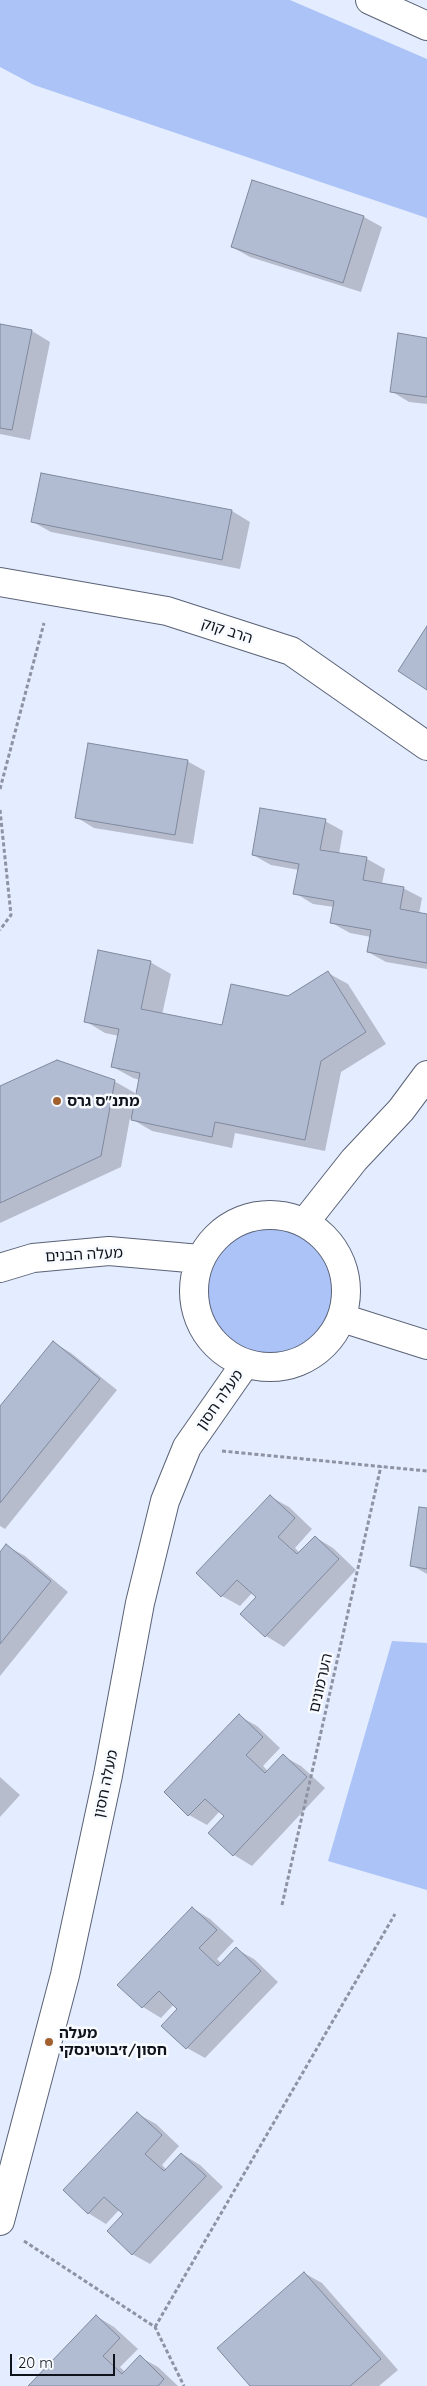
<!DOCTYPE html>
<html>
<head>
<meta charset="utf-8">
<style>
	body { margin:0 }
	#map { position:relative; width:427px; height:2386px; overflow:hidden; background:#e4ecff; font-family:Quicksand,sans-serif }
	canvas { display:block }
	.scale { position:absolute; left:10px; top:2354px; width:105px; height:22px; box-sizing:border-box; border:2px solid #0f131b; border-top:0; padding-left:6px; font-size:15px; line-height:18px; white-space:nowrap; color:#0f131b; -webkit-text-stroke:4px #f7fafe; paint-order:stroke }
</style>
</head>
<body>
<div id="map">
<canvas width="427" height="2386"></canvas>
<div class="scale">20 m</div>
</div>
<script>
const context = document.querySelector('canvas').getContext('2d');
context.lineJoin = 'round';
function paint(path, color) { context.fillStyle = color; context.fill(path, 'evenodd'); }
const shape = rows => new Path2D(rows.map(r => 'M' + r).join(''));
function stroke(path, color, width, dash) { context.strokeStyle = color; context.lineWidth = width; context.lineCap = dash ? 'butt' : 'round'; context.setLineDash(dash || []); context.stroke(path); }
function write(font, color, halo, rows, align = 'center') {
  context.font = font + ' Quicksand,"Noto Sans Hebrew",sans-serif'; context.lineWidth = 5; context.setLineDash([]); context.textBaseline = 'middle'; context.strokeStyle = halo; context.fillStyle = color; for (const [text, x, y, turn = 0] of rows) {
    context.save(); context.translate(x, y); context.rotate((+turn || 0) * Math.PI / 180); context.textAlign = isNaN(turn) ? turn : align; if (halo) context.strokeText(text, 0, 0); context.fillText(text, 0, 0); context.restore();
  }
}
paint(shape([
	[0,0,290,0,427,59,427,218,34,85,0,67],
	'205 1292a65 65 0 1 1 130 0a65 65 0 1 1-130 0Z',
	[392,1641,427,1643,427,1890,328,1861]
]), '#acc3f8');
paint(shape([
	[253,181,364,217,382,227,361,292,250,257,232,247],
	[0,325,32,331,50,342,30,440,0,434],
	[427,339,427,404,409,402,391,391],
	[232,511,250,522,240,569,51,532,33,522],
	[187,761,205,771,193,844,94,828,76,817],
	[325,821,343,831,339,854,367,859,385,869,382,884,403,888,422,898,419,914,427,915,427,969,386,962,368,952,371,937,350,933,332,923,334,907,313,904,295,893,299,870,271,865,253,855],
	[150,962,171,974,162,1015,223,1027,288,998,328,973,348,984,386,1044,341,1072,325,1151,235,1133,232,1148,152,1131,130,1118,121,1167,0,1223,0,1087,114,1081,135,1093,133,1102,135,1103,140,1080,133,1078,113,1067,119,1036,105,1033,85,1021],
	[53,1342,71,1353,117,1390,5,1529,0,1526,0,1408],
	[271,1497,289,1507,312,1529,295,1548,300,1553,315,1537,333,1548,356,1570,284,1647,266,1636,242,1614,258,1597,252,1593,240,1606,222,1596],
	[427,1509,427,1574,411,1565],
	[7,1546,25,1556,68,1592,0,1676,0,1554],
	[239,1716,257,1726,280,1748,263,1766,268,1771,283,1756,301,1766,325,1788,252,1866,234,1855,226,1816,220,1811,207,1825,189,1815],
	[0,1777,20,1795,0,1817],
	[192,1908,210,1919,234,1941,217,1959,222,1964,236,1949,254,1959,278,1982,205,2058,187,2048,179,2009,174,2004,161,2018,143,2007],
	[138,2114,156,2124,179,2146,162,2165,167,2170,182,2154,200,2165,223,2187,150,2264,132,2254,124,2214,119,2210,106,2224,88,2213],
	[304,2273,322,2283,398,2370,379,2386,252,2386],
	[96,2316,114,2327,138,2349,120,2367,125,2372,140,2357,158,2367,178,2386,30,2386]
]), '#0003');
const building = shape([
	[252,180,364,216,343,283,231,247,252,180],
	[0,324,32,330,12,430,0,428,0,324],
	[398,333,427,338,427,397,390,392,398,333],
	[41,473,232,510,222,560,31,522,41,473],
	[427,626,427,690,398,671,427,626],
	[88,743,188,760,175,835,75,818,88,743],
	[260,808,326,819,320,850,367,857,363,880,404,887,400,909,427,914,427,963,367,952,371,930,330,923,334,901,293,894,299,864,252,855,260,808],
	[98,950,151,961,141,1009,222,1025,231,984,288,996,328,971,366,1032,321,1061,305,1140,215,1122,212,1137,131,1120,140,1073,111,1067,119,1029,84,1022,98,950],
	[57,1060,115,1080,101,1156,0,1203,0,1086,57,1060],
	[53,1341,100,1379,0,1503,0,1406,53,1341],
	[270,1495,295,1518,278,1537,297,1554,315,1536,339,1559,265,1637,240,1614,256,1597,237,1580,221,1597,196,1573,270,1495],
	[419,1507,427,1508,427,1569,410,1566,419,1507],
	[6,1544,51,1581,0,1644,0,1552,6,1544],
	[239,1714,263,1737,246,1755,265,1773,283,1754,307,1777,233,1856,208,1833,224,1816,205,1799,188,1816,164,1792,239,1714],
	[192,1907,217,1930,199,1948,218,1966,236,1947,261,1971,186,2049,161,2026,177,2009,159,1991,142,2008,117,1985,192,1907],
	[137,2112,162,2135,145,2154,164,2171,181,2153,206,2176,132,2255,107,2231,123,2214,104,2197,88,2214,63,2190,137,2112],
	[304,2272,381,2359,350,2386,250,2386,217,2348,304,2272],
	[96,2315,120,2338,103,2356,122,2374,140,2355,164,2379,158,2386,28,2386,96,2315]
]);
paint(building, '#b1bbd2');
stroke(building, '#7f899e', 1);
const street = shape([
	[0,582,167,611,291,651,427,746],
	'194 1291a76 76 0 1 1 152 0a76 76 0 1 1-152 0Z',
	[305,1222,354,1160,401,1110,427,1075],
	[0,1268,33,1258,109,1251,200,1259],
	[342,1318,427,1345],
	[0,2221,65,1975,108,1775,140,1603,165,1501,187,1447,245,1364]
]);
const secondary = shape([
	[370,0,427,26]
]);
stroke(street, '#5a6276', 30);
stroke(secondary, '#5a6276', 30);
stroke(shape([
	[0,789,44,623],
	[0,810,11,915,0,930],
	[222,1451,427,1471],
	[282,1905,381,1466],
	[24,2241,155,2327,184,2386],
	[155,2327,395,1914]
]), '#8d93a2', 3, [4, 2.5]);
stroke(street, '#fff', 28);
stroke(secondary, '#fff', 28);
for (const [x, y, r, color] of [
	[57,1101,5,"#a3602f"],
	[49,2042,5,"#a3602f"]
]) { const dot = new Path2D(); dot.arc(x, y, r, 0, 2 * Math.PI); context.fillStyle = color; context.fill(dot); stroke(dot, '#f7fafe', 2); }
write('15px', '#0f131b', '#f7fafe', [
	["הרב קוק",227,631,18],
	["מעלה הבנים",84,1255,-3],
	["מעלה חסון",220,1400,-55],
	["הערמונים",321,1683,-77],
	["מעלה חסון",106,1784,-78]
]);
write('bold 15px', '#0f131b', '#f7fafe', [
	["מתנ\"ס גרס",67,1101],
	["מעלה",59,2033],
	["חסון/ז׳בוטינסקי",59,2050]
], 'left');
</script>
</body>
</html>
